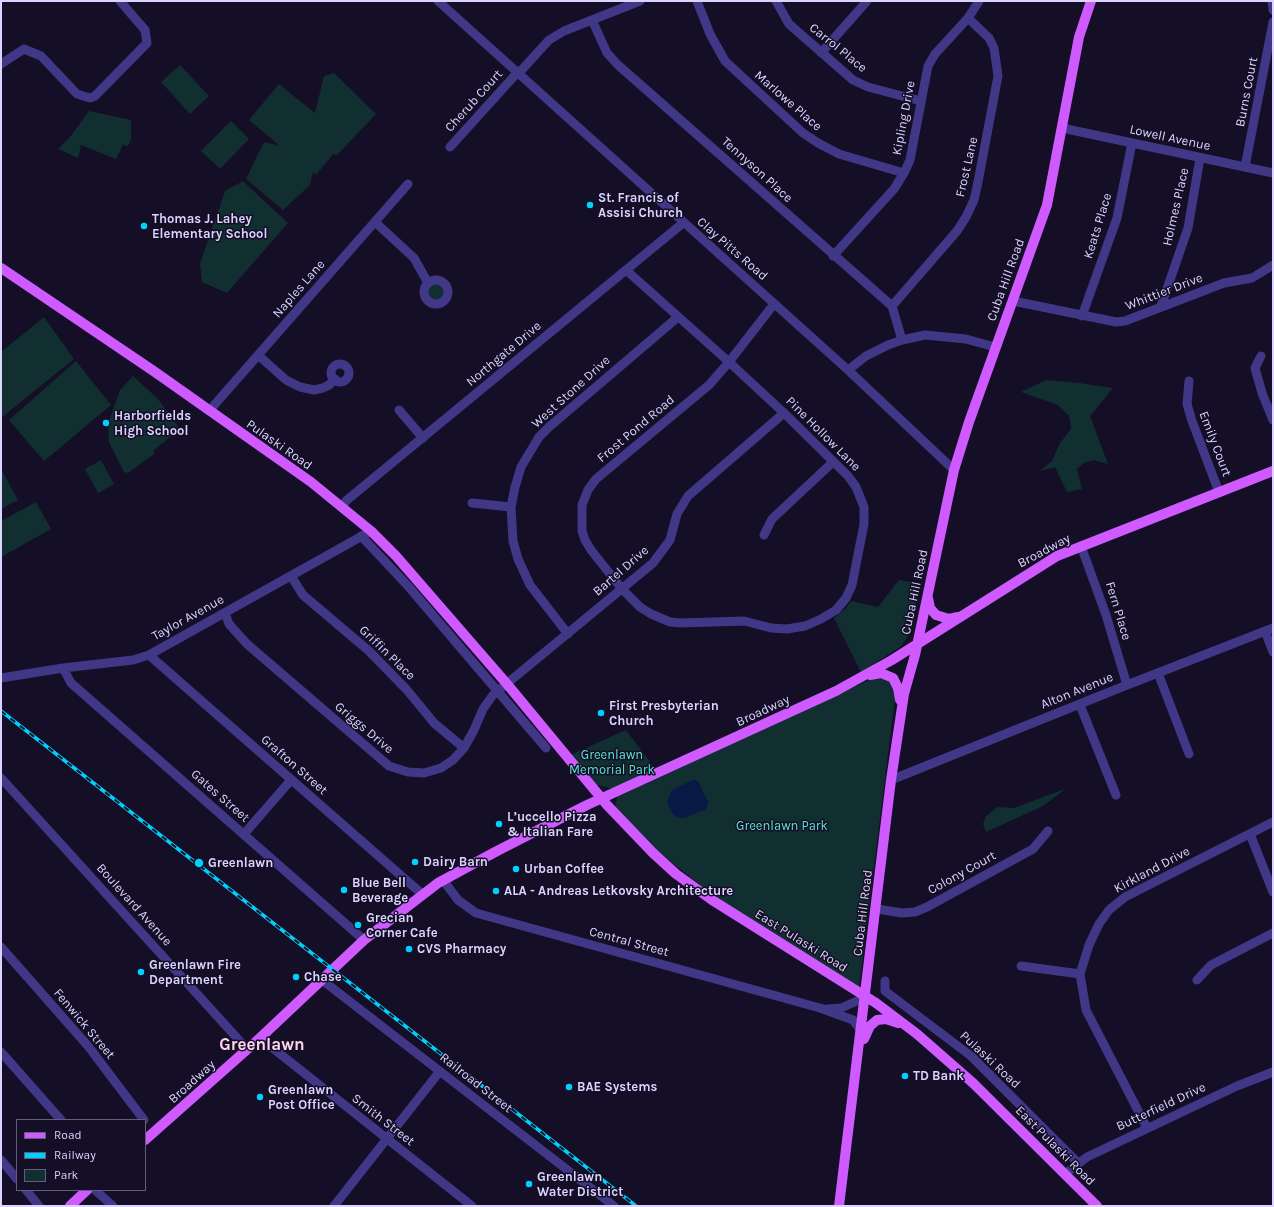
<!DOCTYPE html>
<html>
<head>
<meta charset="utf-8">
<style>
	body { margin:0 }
	#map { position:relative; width:1274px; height:1207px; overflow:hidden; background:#140e26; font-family:Karla,sans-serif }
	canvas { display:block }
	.frame { position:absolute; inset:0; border:2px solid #dcd3ff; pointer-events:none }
	.legend { position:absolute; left:16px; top:1119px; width:130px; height:72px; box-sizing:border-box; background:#140e26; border:1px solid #645d7d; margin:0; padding:5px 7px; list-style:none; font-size:12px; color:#dcd3ff }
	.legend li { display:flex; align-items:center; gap:8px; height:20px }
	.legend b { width:20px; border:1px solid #645d7d }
</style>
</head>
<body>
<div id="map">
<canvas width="1274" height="1207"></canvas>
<div class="frame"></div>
<ul class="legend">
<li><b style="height:5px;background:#cf5aff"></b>Road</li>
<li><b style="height:5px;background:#00d0fe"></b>Railway</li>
<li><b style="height:11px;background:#112f31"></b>Park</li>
</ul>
</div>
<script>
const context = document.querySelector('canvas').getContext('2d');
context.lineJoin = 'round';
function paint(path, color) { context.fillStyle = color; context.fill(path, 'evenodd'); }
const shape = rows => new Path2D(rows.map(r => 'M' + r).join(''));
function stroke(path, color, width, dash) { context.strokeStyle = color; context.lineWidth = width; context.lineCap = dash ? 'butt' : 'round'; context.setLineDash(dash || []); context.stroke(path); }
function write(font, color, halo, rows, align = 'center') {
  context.font = font + ' Karla,sans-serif'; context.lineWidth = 3; context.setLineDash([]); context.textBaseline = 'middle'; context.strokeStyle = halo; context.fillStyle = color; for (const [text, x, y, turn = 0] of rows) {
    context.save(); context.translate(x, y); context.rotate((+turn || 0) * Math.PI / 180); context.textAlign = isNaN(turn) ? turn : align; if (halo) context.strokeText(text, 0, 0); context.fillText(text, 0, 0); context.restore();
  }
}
paint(shape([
	[180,65,209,96,190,114,161,82],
	[334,73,376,114,336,156,334,153,316,175,313,172,310,185,283,210,246,179,264,142,280,146,249,120,279,84,315,113,324,76],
	[89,111,131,120,131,140,128,146,123,145,116,159,81,145,78,158,58,149,70,137],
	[231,121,249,139,220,169,201,151],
	[243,181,288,223,227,293,202,282,200,264,225,191],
	'426 292a10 10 0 1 1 20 0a10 10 0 1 1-20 0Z',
	[44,317,74,359,1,418,1,352],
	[76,361,111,405,44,461,9,420],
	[133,376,158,399,178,426,178,431,154,450,154,454,128,473,124,472,109,442,108,423,120,390],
	[1046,380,1079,383,1113,388,1090,416,1108,464,1094,460,1084,463,1077,469,1082,489,1067,492,1055,467,1040,471,1052,461,1060,443,1071,429,1069,416,1058,405,1021,392],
	[101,460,114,484,98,493,85,469],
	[1,469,18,500,1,509],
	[36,502,51,529,1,557,1,521],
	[899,580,921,584,907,638,900,647,861,672,834,618,845,609,851,601,878,607],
	[884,675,896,690,859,987,717,898,656,850,615,809,617,797,878,676],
	[626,730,656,770,614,789,592,784,568,756],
	[1067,788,1043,806,986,832,983,824,986,816,998,807,1014,808]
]), '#112f31');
paint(shape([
	[693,780,698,781,708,802,706,809,684,818,676,817,671,811,667,801,672,790]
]), '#081946');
stroke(shape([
	[438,1,848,370,954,470],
	[697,1,710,34,725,61,803,133,818,143,839,154,904,173],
	[776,1,789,24,853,80,868,87,921,101],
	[1272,1,1273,10],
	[592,20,607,53,618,65,892,306,902,340],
	[821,53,867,1],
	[1,64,24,49,41,56,77,94,90,98,95,96,147,43,145,30,120,1],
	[518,74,549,40,564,31,640,1],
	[1062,128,1273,173],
	[450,147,517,73],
	[1245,167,1273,22],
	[375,222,414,258,428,283],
	[833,256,894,189,904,173,910,160,928,66,935,54,968,18,979,1],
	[626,270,729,362,784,413,848,476,856,487,864,507,864,524,852,585,846,598,836,610,821,619,805,626,787,629,771,628,744,621,680,623,670,622,651,614,640,607,622,589,591,550,585,540,582,531,582,505,588,490,596,479,709,385,729,362,774,304],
	'424 292a12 12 0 1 1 24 0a12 12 0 1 1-24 0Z',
	[1013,301,1116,322,1125,321,1224,283,1252,278,1273,265],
	[892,306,957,231,966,217,974,200,978,182,998,76,994,48,989,38,968,18],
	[1161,306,1188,228,1200,158],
	[1082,316,1117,218,1132,143],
	[258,355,286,380,300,387,314,390,323,388,329,385,335,379],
	[1261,356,1255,368,1262,393,1273,420],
	'331 373a9 9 0 1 1 18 0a9 9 0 1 1-18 0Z',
	[848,370,866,356,888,345,902,340,925,335,966,339,995,347],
	[1189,381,1187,404,1192,421,1219,492],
	[399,410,423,438],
	[209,411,408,184],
	[472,503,511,507],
	[342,506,347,500,683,223],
	[764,535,772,519,833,462],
	[361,536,408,586,546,748],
	[1081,546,1106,615,1127,685],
	[291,576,303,595,369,651,407,690,434,723,464,748],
	[225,613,229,624,247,644,389,766,408,772,424,773,441,768,453,760,464,748,474,730,483,709,493,695,653,563,670,540,677,514,688,496,784,413],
	[1265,631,1273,652],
	[568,634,530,585,518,559,513,541,511,507,515,487,521,467,539,437,549,427,678,317],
	[149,655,422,894],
	[63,668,71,683,364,940],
	[1158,673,1189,754],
	[1,678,63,668,133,660,149,655,371,531],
	[1080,705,1116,795],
	[1,778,247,1049],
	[891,780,1127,685,1273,628],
	[244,834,291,780],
	[1250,834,1273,892],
	[443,880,458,900,476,913,820,1008,853,1020,862,1032],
	[877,909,902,913,915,912,927,907,1033,849,1048,831],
	[1,947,88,1046,144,1120],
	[1021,966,1080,974],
	[322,980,614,1206],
	[1197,980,1211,965,1273,933],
	[885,981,885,991,971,1056,1078,1163],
	[827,1009,841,1008,866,997],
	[260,1038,472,1206],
	[1,1052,61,1120],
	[1147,1128,1086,1010,1080,974,1089,945,1099,924,1109,910,1125,897,1273,822],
	[1,1160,17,1179],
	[1065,1174,1087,1157,1237,1086,1273,1072],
	[26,1190,39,1206],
	[95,1190,113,1206],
	[334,1206,440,1071]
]), '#413787', 9);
stroke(shape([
	[1,268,155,372,311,482,371,531,396,556,507,684,607,805,653,853,676,874,712,900,876,1003,917,1034,973,1083,1097,1206],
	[928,598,930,608,936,615,949,619,958,617],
	[870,675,881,673,893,678,898,688,900,700],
	[864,1039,870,1026,877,1020,886,1019,898,1023],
	[145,1140,260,1038,364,940,438,883,497,851,587,805,836,691,892,660,1057,556,1273,471],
	[70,1206,87,1190],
	[839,1206,891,780,904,694,915,655,954,470,969,422,1047,205,1079,37,1091,1]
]), '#cf5aff', 10);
const rail = shape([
	[1,711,636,1206]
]);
stroke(rail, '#00d0fe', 3.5);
stroke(rail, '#140e26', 2, [6]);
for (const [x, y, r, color] of [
	[590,205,4,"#00d0fe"],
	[144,226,4,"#00d0fe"],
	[106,423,4,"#00d0fe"],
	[601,713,4,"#00d0fe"],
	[499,824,4,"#00d0fe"],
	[415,862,4,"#00d0fe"],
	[199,863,5,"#00d0fe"],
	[516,869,4,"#00d0fe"],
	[344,890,4,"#00d0fe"],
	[496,891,4,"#00d0fe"],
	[358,925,4,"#00d0fe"],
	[409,949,4,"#00d0fe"],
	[141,972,4,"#00d0fe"],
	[296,977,4,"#00d0fe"],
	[905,1076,4,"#00d0fe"],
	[569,1087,4,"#00d0fe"],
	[260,1097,4,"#00d0fe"],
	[529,1184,4,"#00d0fe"]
]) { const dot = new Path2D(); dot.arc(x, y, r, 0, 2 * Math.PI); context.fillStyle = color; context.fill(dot); stroke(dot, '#140e26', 1.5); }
write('13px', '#dcd3ff', '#140e26', [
	["Carrol Place",838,48,39],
	["Burns Court",1247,92,-79],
	["Cherub Court",474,101,-48],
	["Marlowe Place",788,101,41],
	["Kipling Drive",904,118,-79],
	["Lowell Avenue",1170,138,12],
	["Frost Lane",967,167,-77],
	["Tennyson Place",757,170,42],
	["Holmes Place",1176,207,-77],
	["Keats Place",1098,226,-73],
	["Clay Pitts Road",732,249,41],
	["Cuba Hill Road",1006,280,-70],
	["Naples Lane",299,289,-49],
	["Whittier Drive",1164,292,-21],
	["Northgate Drive",504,354,-40],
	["West Stone Drive",571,392,-42],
	["Frost Pond Road",636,429,-40],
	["Pine Hollow Lane",823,434,45],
	["Emily Court",1215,444,69],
	["Pulaski Road",279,445,35],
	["Broadway",1044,551,-28],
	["Bartel Drive",621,571,-41],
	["Cuba Hill Road",915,592,-78],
	["Fern Place",1118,611,73],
	["Taylor Avenue",188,618,-29],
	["Griffin Place",387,653,44],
	["Alton Avenue",1077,691,-22],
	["Broadway",763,711,-25],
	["Griggs Drive",364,728,40],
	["Grafton Street",294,765,41],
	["Gates Street",220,796,41],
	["Kirkland Drive",1152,870,-28],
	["Colony Court",962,873,-29],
	["Boulevard Avenue",134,905,48],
	["Cuba Hill Road",863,913,-83],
	["East Pulaski Road",801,941,32],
	["Central Street",629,942,15],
	["Fenwick Street",84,1024,50],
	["Pulaski Road",990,1060,43],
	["Broadway",192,1082,-42],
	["Railroad Street",476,1083,38],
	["Butterfield Drive",1161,1107,-25],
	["Smith Street",383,1120,38],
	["East Pulaski Road",1055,1146,45]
]);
write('bold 13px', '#dcd3ff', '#140e26', [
	["St. Francis of",598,198],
	["Assisi Church",598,213],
	["Thomas J. Lahey",152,219],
	["Elementary School",152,234],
	["Harborfields",114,416],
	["High School",114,431],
	["First Presbyterian",609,706],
	["Church",609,721],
	["L’uccello Pizza",507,817],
	["& Italian Fare",507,832],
	["Dairy Barn",423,862],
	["Greenlawn",208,863],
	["Urban Coffee",524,869],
	["Blue Bell",352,883],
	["Beverage",352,898],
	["ALA - Andreas Letkovsky Architecture",504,891],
	["Grecian",366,918],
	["Corner Cafe",366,933],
	["CVS Pharmacy",417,949],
	["Greenlawn Fire",149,965],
	["Department",149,980],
	["Chase",304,977],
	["TD Bank",913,1076],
	["BAE Systems",577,1087],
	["Greenlawn",268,1090],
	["Post Office",268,1105],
	["Greenlawn",537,1177],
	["Water District",537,1192]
], 'left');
write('13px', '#5ae5cd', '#140e26', [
	["Greenlawn",612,755],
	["Memorial Park",612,770],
	["Greenlawn Park",782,826]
]);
write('bold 17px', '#ffd5ec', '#140e26', [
	["Greenlawn",262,1045]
]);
</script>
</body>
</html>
